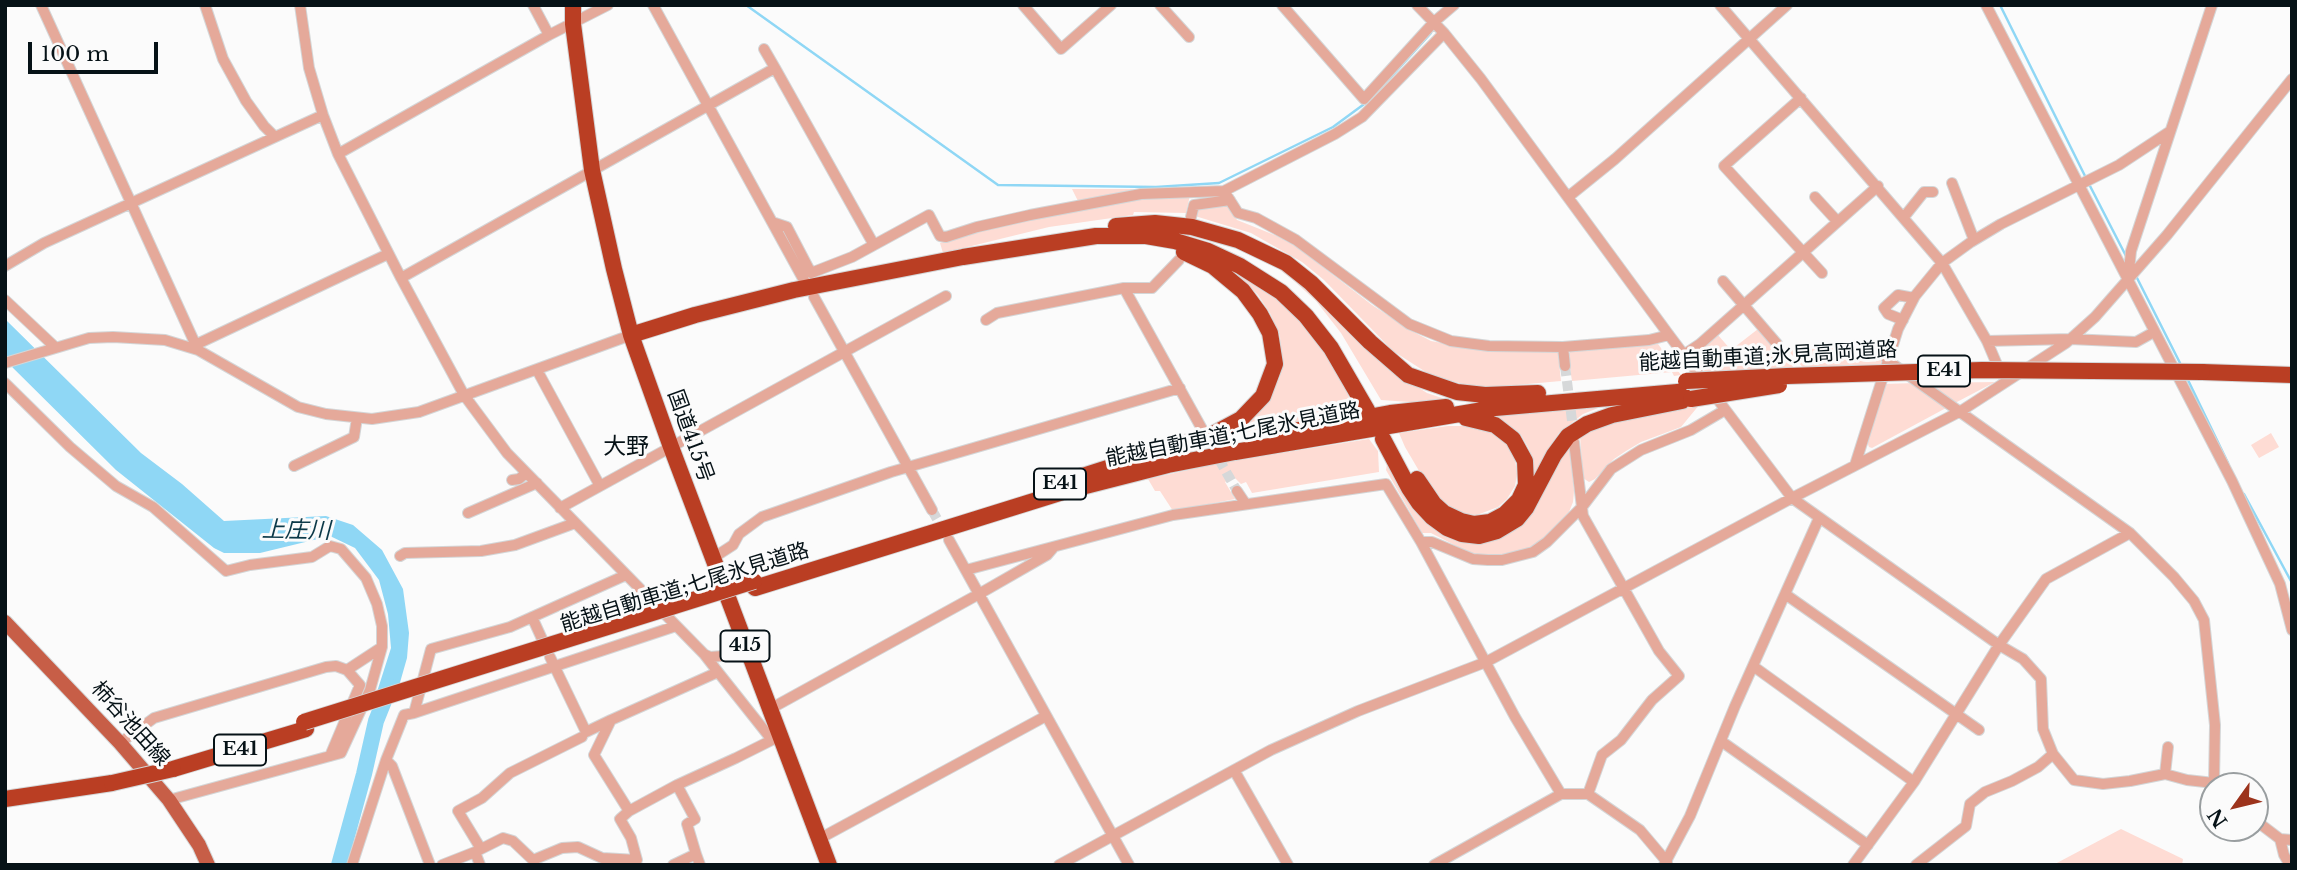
<!DOCTYPE html>
<html>
<head>
<meta charset="utf-8">
<style>
	body { margin:0 }
	#map { position:relative; width:2297px; height:870px; overflow:hidden; background:#fbfbfb; font-family:"Libre Baskerville",serif }
	canvas { display:block }
	.frame { position:absolute; inset:0; border:7px solid #061217; pointer-events:none }
	.north { position:absolute; left:2199px; top:772px; width:70px; height:70px; box-sizing:border-box; background:#fbfbfb; border:2px solid #999ea0; border-radius:50%; rotate:236deg; font-size:19px; font-weight:700; line-height:28px; text-align:center; color:#061217 }
	.north::after { content:''; display:block; margin:auto; width:24px; height:32px; background:#9c331c; clip-path:polygon(50% 0,100% 100%,50% 72%,0 100%) }
	.scale { position:absolute; left:28px; top:42px; width:130px; height:32px; box-sizing:border-box; border:4px solid #061217; border-top:0; padding-left:9px; font-size:21px; line-height:24px; white-space:nowrap; color:#061217; -webkit-text-stroke:5px #fbfbfb; paint-order:stroke }
</style>
</head>
<body>
<div id="map">
<canvas width="2297" height="870"></canvas>
<div class="frame"></div>
<div class="north">N</div>
<div class="scale">100 m</div>
</div>
<script>
const context = document.querySelector('canvas').getContext('2d');
context.lineJoin = 'round';
function paint(path, color) { context.fillStyle = color; context.fill(path, 'evenodd'); }
const shape = rows => new Path2D(rows.map(r => 'M' + r).join(''));
function stroke(path, color, width, dash) { context.strokeStyle = color; context.lineWidth = width; context.lineCap = dash ? 'butt' : 'round'; context.setLineDash(dash || []); context.stroke(path); }
function write(font, color, halo, rows, align = 'center') {
  context.font = font + ' "Libre Baskerville","Noto Sans JP",serif'; context.lineWidth = 6; context.setLineDash([]); context.textBaseline = 'middle'; context.strokeStyle = halo; context.fillStyle = color; for (const [text, x, y, turn = 0] of rows) {
    context.save(); context.translate(x, y); context.rotate((+turn || 0) * Math.PI / 180); context.textAlign = isNaN(turn) ? turn : align; if (halo) context.strokeText(text, 0, 0); context.fillText(text, 0, 0); context.restore();
  }
}
paint(shape([
	[1072,189,1136,189,1078,201],
	[1190,195,1186,213,1134,212,1133,215,1049,227,943,253,940,243,1008,223,1143,198],
	[1228,206,1237,220,1277,236,1297,247,1372,305,1412,331,1431,341,1479,350,1553,349,1558,353,1561,381,1494,387,1471,386,1432,376,1393,351,1324,280,1302,262,1251,233,1195,216,1197,207],
	[1259,254,1288,272,1402,377,1427,393,1448,400,1424,403,1381,400,1341,333,1316,301,1293,280],
	[1234,271,1267,290,1288,308,1310,332,1332,364,1346,389,1352,406,1329,418,1305,420,1231,435,1249,423,1264,406,1280,377,1281,355,1280,336,1270,313,1258,295],
	[1758,329,1797,371,1707,375,1693,356,1718,335,1731,350],
	[1658,344,1681,375,1674,376,1672,372,1572,381,1568,355,1572,349],
	[1878,346,1885,349,1880,367,1806,371,1786,348],
	[1995,382,1955,403,1924,383],
	[1915,383,1946,408,1872,448,1869,447,1866,439,1884,384],
	[1700,404,1681,427,1641,442,1626,451,1614,459,1595,479,1589,482,1583,478,1580,435,1599,422],
	[1603,406,1583,414,1559,433,1548,449,1531,485,1533,469,1529,449,1521,435,1496,416],
	[1448,426,1466,426,1484,430,1496,435,1507,444,1515,459,1517,474,1515,486,1507,499,1498,507,1477,515,1464,514,1453,510,1443,503,1425,481,1405,447,1399,433],
	[2271,433,2279,447,2259,458,2251,445],
	[1369,439,1378,451,1379,472,1252,493,1246,482,1241,484,1235,478,1225,482,1235,499,1173,511,1160,491,1155,491,1148,479,1224,462],
	[1569,445,1574,491,1573,502,1569,512,1551,533,1526,550,1511,555,1484,556,1470,553,1431,533,1422,533,1386,470,1387,464,1471,541,1553,469],
	[2121,829,2183,859,2182,865,2053,865]
]), '#fedcd4');
paint(shape([
	[5,319,141,453,182,484,224,521,326,516,353,525,382,550,403,589,409,633,407,658,399,686,376,695,391,648,388,614,379,580,355,548,330,536,260,553,224,553,214,548,116,470,5,360]
]), '#8fd7f5');
stroke(shape([
	[746,5,998,185,1156,187,1219,183,1333,127,1371,99,1431,33],
	[2000,5,2086,178],
	[2089,184,2126,256],
	[2135,274,2181,365],
	[2187,378,2228,463],
	[2244,494,2292,583]
]), '#8fd7f5', 2.5);
stroke(shape([
	[339,865,364,774,376,721,390,686]
]), '#8fd7f5', 16);
stroke(shape([
	[1565,366,1574,436],
	[1204,433,1237,491],
	[932,510,946,535]
]), '#d6d8d9', 10, [10, 5]);
const minor = shape([
	[41,5,198,350],
	[205,5,223,59,246,101,264,126,275,137],
	[300,5,309,68,323,115,338,154,401,278,464,395,507,453,704,654,710,657,722,656,747,649],
	[533,5,549,35],
	[653,5,806,284],
	[1023,5,1061,49,1111,5],
	[1160,5,1189,37],
	[1282,5,1364,99,1434,22,1454,5],
	[1417,5,1444,33,1481,79,1669,335,1792,498,1999,645,2023,659,2041,679,2043,729,2053,754,2074,780,2103,784,2130,781,2165,774,2187,780,2214,783,2217,786],
	[1720,5,1942,263,1987,341,2001,374],
	[1986,5,2232,481,2280,584,2292,630],
	[775,68,874,245],
	[1801,98,1724,166,1822,273],
	[338,154,549,35,608,5],
	[1952,183,1974,240],
	[1224,191,1238,213,1256,218,1296,240,1409,324,1451,341,1489,346,1563,347,1649,340,1669,335],
	[1568,197,1615,159,1787,5],
	[1815,197,1837,221],
	[1191,217,1194,205,1230,200],
	[1904,217,1924,192,1933,192],
	[772,222,787,227,811,273,852,257,929,215,940,236,946,237,977,227,1030,215,1141,194,1224,191,1335,134,1362,117,1444,33],
	[5,266,44,243,323,115],
	[401,278,775,68,764,49],
	[1723,281,1778,345],
	[2128,281,2131,251,2212,5],
	[1124,288,1202,429],
	[814,297,932,510],
	[5,300,55,347],
	[986,320,997,313,1124,288,1152,288,1179,260],
	[1903,320,1888,314,1884,308,1898,295,1914,298],
	[1987,341,2070,339,2136,342,2154,332],
	[195,345,388,254],
	[1563,347,1565,366],
	[1685,354,1700,344,1878,186],
	[1887,360,2130,533,2174,577,2194,601,2204,620,2215,725,2214,783],
	[5,363,89,338,113,337,165,340,198,350,298,407,326,414,372,419,419,412,631,335],
	[537,370,600,486],
	[5,383,70,447,116,486,153,507,226,571,250,565,312,557,330,546,341,549,366,578,377,604,382,626,382,647],
	[1574,442,1583,516,1659,651,1679,676,1652,700,1621,740,1602,755,1588,794],
	[1855,465,1898,329,1915,296,1942,263,1971,242,2001,224,2119,165,2169,132],
	[294,466,354,437,357,418],
	[512,480,519,479,526,473],
	[1237,491,1245,503],
	[560,508,946,296],
	[468,513,537,483],
	[949,540,1129,865],
	[1421,542,1432,542,1473,559,1488,560,1502,560,1533,552,1547,542,1582,507,1611,469,1641,450,1691,430,1725,410],
	[400,556,405,553,481,551,515,545,575,523],
	[713,558,733,545,739,534,762,517,891,472,1180,388],
	[966,570,1173,515,1386,484,1421,542,1515,717,1561,794],
	[626,575,510,627,431,649,414,713,676,626],
	[1785,594,1979,730],
	[532,617,542,639],
	[550,657,586,732,611,720,594,755,629,811],
	[1753,666,1914,782],
	[718,672,772,740],
	[770,709,979,594,1047,555,1053,548],
	[414,713,404,715,386,760,392,766,430,865],
	[611,720,718,672,704,654],
	[582,737,510,773,482,798,458,811,481,849,503,838,513,841,533,860,562,848,578,847,602,858,637,860,631,838,620,819,629,811,677,785,736,758,780,736],
	[1721,741,1868,845],
	[120,743,154,718,326,667,336,666,347,670,382,647,370,690,341,753,169,800],
	[330,756,360,685,347,670],
	[1234,770,1288,865],
	[2165,774,2168,747],
	[677,785,695,819,687,824,696,854],
	[2255,820,2280,839,2292,840],
	[819,839,1046,716],
	[2280,839,2284,855,2290,865],
	[352,865,386,760],
	[442,865,475,852],
	[480,865,475,852,481,849],
	[673,865,696,854,700,865],
	[1059,865,1271,750,1358,711,1486,662,1792,498,1961,411,2066,343,2095,317,2167,235,2292,79],
	[1434,865,1561,794,1588,794,1640,830,1667,862],
	[1664,865,1690,816,1735,706,1819,518],
	[1853,865,1914,782,1999,645,2046,579,2130,533],
	[1916,865,1966,826,1970,804,1985,792,2012,781,2038,767,2053,754]
]);
const major = shape([
	[5,622,120,743,169,800,199,845,208,865]
]);
const highway = shape([
	[573,5,573,24,592,170,614,269,631,335,671,447,829,865],
	[1116,226,1155,223,1192,227,1238,240,1286,263,1311,283,1370,342,1408,375,1457,392,1485,395,1538,393],
	[631,335,695,315,794,290,963,257,1096,236,1146,236,1175,241,1208,251,1240,266,1281,292,1306,316,1331,348,1367,410],
	[2202,372,2292,375],
	[1282,433,1390,413,1446,407],
	[1383,439,1409,488,1419,503,1432,517,1447,528,1462,534,1479,536,1497,531,1517,519,1526,508,1554,455,1568,436,1587,424,1612,415,1682,401],
	[1076,478,1213,434,1241,419,1263,396,1275,364,1270,333,1260,314,1243,291,1213,266,1184,252],
	[1417,479,1434,504,1444,513,1461,521,1474,524,1490,522,1505,514,1519,500,1526,485,1525,461,1513,439,1495,425,1466,418],
	[755,588,1066,491,1168,465,1235,452,1495,408,1689,391],
	[173,769,306,729],
	[5,799,112,783]
]);
stroke(minor, '#d4d6d7', 12);
stroke(major, '#d4d6d7', 16);
stroke(highway, '#d4d6d7', 18);
stroke(minor, '#e5a99a', 10);
stroke(major, '#c75e47', 14);
stroke(highway, '#ba3e23', 16);
const highwayBridge = shape([
	[1686,381,1787,376,1982,370,2202,372],
	[1691,399,1779,385],
	[304,722,754,581],
	[112,783,173,769]
]);
stroke(highwayBridge, '#d4d6d7', 18, []);
stroke(highwayBridge, '#ba3e23', 16);
for (const [x, y, w] of [
	[1944,371,52],
	[1060,484,52],
	[745,646,49],
	[240,750,52]
]) { const box = new Path2D(); box.roundRect(x - w / 2, y - 15.5, w, 31, 5); context.fillStyle = '#fbfbfb'; context.fill(box); stroke(box, '#061217', 2); }
write('bold 19px', '#061217', null, [
	["E41",1944,371],
	["E41",1060,484],
	["415",745,646],
	["E41",240,750]
]);
write('21px', '#061217', '#fbfbfb', [
	["能越自動車道;氷見高岡道路",1768,357,-3],
	["能越自動車道;七尾氷見道路",1233,435,-11],
	["国道415号",690,436,70],
	["能越自動車道;七尾氷見道路",685,588,-17],
	["柿谷池田線",130,724,48]
]);
write('23px', '#061217', '#fbfbfb', [
	["大野",626,448]
]);
write('italic 23px', '#0c3948', '#fbfbfb', [
	["上庄川",296,531,1]
]);
</script>
</body>
</html>
